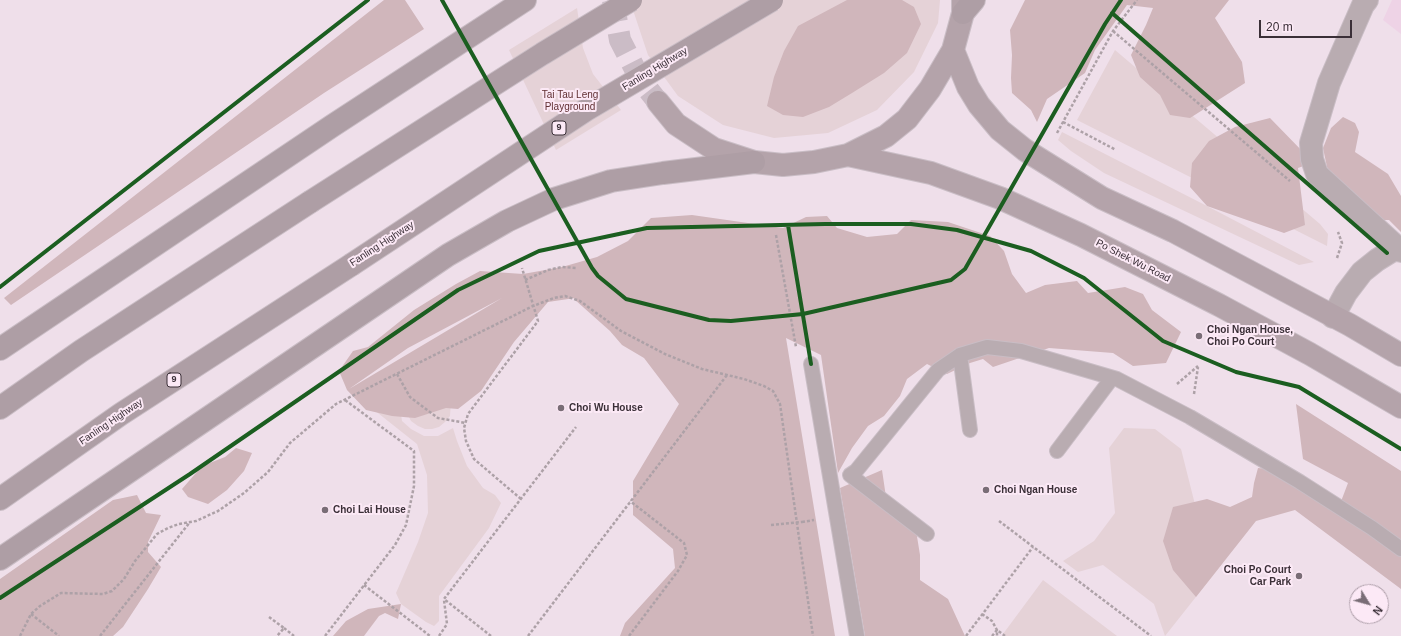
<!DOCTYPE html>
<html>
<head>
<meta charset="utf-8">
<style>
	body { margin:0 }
	#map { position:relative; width:1401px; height:636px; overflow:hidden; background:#efdfea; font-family:Arial,sans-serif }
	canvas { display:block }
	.north { position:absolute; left:1349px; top:584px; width:40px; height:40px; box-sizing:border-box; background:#fce9f6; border:1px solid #ae9faa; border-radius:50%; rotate:127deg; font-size:11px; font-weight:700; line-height:16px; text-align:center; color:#3a2f37 }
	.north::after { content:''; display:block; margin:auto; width:14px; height:18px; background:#796d76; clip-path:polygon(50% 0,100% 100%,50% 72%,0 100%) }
	.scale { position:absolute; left:1259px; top:20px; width:93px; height:18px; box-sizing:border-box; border:2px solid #3a2f37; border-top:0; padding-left:5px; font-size:12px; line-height:14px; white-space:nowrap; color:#3a2f37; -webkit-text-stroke:3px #fce9f6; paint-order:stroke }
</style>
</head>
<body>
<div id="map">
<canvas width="1401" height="636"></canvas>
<div class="north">N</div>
<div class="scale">20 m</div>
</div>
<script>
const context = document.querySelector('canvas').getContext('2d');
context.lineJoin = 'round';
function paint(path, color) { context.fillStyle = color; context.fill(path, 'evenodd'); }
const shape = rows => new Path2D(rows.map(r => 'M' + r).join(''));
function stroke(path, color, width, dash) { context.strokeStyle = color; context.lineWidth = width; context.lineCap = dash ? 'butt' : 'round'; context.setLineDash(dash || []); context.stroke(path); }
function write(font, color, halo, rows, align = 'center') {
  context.font = font + ' Arial,sans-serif'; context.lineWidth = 4; context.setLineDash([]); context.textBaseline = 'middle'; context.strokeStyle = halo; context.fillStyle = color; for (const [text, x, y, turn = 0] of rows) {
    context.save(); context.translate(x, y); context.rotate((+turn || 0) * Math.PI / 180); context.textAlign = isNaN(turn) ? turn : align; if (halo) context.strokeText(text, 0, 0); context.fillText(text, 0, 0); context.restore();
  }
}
paint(shape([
	[1392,0,1401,0,1401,34,1383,20]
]), '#eed3e6');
paint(shape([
	[632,0,940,0,938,23,914,72,877,110,828,133,774,138,723,125,678,96,648,55,632,7],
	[577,8,583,48,593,74,621,110,556,150,509,50],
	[1115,50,1320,224,1328,234,1327,246,1077,120],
	[1062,132,1207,206,1314,262,1299,265,1104,173,1071,151,1058,140],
	[398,394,402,421,411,429,424,436,438,436,453,428,457,441,467,466,483,488,495,495,501,503,489,528,439,596,439,621,434,626,426,622,401,604,396,593,418,542,428,513,427,475,417,444,364,402],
	[451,401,450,416,445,422,439,427,432,429,425,429,418,426,411,421,408,415],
	[1124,428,1155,429,1181,449,1207,552,1222,564,1165,636,1154,604,1103,565,1078,572,1063,561,1094,541,1115,513,1109,448],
	[1043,580,1117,636,1006,636,1003,634]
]), '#e5d2d7');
paint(shape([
	[384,0,405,0,424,29,324,93,11,305,4,298],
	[847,0,902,0,914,7,921,24,907,53,884,73,852,93,829,107,803,117,783,115,767,106,774,77,784,51,798,26],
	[1025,0,1229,0,1215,18,1242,62,1245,83,1190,118,1170,115,1160,95,1140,77,1131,55,1146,25,1153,8,1127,5,1095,50,1085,73,1047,99,1037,122,1031,110,1012,93,1011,78,1012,55,1010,30],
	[1343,117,1355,123,1359,132,1355,152,1388,174,1401,196,1401,232,1389,220,1381,220,1336,191,1327,167,1323,148,1331,128],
	[1270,118,1306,155,1309,164,1298,168,1305,225,1284,233,1207,206,1190,187,1192,163,1209,141,1235,127],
	[692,215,783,228,806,217,827,216,837,228,867,237,897,234,911,220,948,222,990,236,1004,251,1012,274,1026,293,1045,285,1077,281,1088,293,1125,287,1143,294,1152,310,1181,332,1166,363,1133,366,1113,353,1049,348,993,367,983,359,970,363,947,374,927,364,907,379,900,396,884,416,868,426,852,448,838,473,821,355,786,338,835,636,620,636,625,623,675,568,673,549,633,515,633,481,679,404,644,358,622,345,610,331,574,299,575,298,548,302,514,342,481,391,458,409,446,408,415,418,392,416,366,410,347,390,339,371,353,351,368,347,414,310,456,284,480,271,523,274,562,267,597,257,628,241,651,218],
	[502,298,349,389,408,348],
	[1296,404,1401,471,1401,589,1295,510,1256,521,1196,597,1173,570,1163,541,1173,507,1207,499,1230,507,1252,497,1254,483,1258,468,1278,470,1340,504,1348,483,1303,459],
	[236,448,252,453,244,471,227,490,208,504,188,497,182,489,202,466,225,457],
	[882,470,886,497,914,518,920,555,920,580,948,599,965,636,865,636,840,488],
	[137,495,146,513,161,515,148,542,148,552,161,567,148,589,123,627,113,636,0,636,0,579,113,500],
	[401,604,398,619,385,613,379,616,364,636,333,636,346,621,368,609]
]), '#d0b6bb');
stroke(shape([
	[613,0,620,40,640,79,658,102]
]), '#cbbcc6', 22, [22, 11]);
const service = shape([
	[960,355,970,430],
	[811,364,857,636],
	[1057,451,1112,378],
	[927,534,850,475,856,471,938,370,960,355,987,347,1021,351,1117,379,1190,417,1300,482,1372,528,1401,549]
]);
const minor = shape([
	[1367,0,1363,5,1329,83,1311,143,1312,159,1317,174,1401,251],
	[1333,317,1346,293,1362,272,1377,260,1398,247]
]);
const primary = shape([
	[953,50,968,87,979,105,1000,130,1025,150,1102,198,1173,231,1350,325,1401,355],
	[658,102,676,124,714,149,754,162,783,165,814,162,848,155,886,136,907,119,930,89,953,50,963,13,963,0],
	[848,155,931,173,1000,198,1081,235,1219,305,1310,354,1401,407]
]);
const motorway = shape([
	[963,13,974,0],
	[0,349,332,126,525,0],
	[0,408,81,351,310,202],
	[0,499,121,414,351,265],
	[0,559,448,255,507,221,554,199,611,181,663,173,754,162]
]);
stroke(service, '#c9bdc5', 16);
stroke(minor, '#c9bdc5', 24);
stroke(primary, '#c9bdc5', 24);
stroke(motorway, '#c9bdc5', 24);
stroke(shape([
	[1113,31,1290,181],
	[1063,122,1116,150],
	[1057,133,1113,31,1137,0],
	[776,235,796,347],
	[1337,258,1342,243,1338,232],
	[525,280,548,270,562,267,577,268],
	[397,374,410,397,438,418,466,423],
	[1177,384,1198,366],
	[1194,394,1198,367],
	[521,499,474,459,466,441,464,428,468,414,538,321,522,268],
	[999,521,1151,636],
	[802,522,814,520],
	[771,525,802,522],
	[364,585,430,636],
	[31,614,59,636],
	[982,614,992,621,997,630,997,636],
	[269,617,284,628,277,636],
	[284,628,294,636],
	[20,636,31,614,40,606,61,593,103,594,112,591,124,579,135,561,157,534,168,528,179,524,196,521,218,511,244,493,268,472,290,443,336,404,533,306,554,298,565,296,580,301,621,331,665,354,702,369,744,379,764,386,773,391,780,404,813,636],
	[100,636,190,522],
	[325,636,395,545,406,525,414,486,414,451,345,400],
	[439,636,447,624,444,600],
	[491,636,444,599,576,427],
	[528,636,727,375],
	[629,636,678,571,687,555,684,543,630,501],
	[966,636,1033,547],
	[992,636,997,630,1005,636]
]), '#ada1a7', 2.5, [3, 2]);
stroke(service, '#b9acb1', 14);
stroke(minor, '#b9acb1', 22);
stroke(primary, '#b4a3aa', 22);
stroke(motorway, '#ae9ea5', 22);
const motorwayBridge = shape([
	[310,202,542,54,631,0],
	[351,265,586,110,772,0]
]);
stroke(motorwayBridge, '#c9bdc5', 24, []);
stroke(motorwayBridge, '#ae9ea5', 22);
stroke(shape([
	[442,0,592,268,598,276,626,299,709,320,731,321,803,314,951,280,965,269,1105,24,1121,0],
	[1112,13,1387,253],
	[788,225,811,364],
	[0,287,368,0],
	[0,598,190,474,458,290,539,251,647,228,825,224,911,224,957,230,1031,251,1084,278,1163,341,1236,372,1299,387,1401,449]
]), '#1b5e20', 4);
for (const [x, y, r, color] of [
	[1199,336,4,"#796d76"],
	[561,408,4,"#796d76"],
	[986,490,4,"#796d76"],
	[325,510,4,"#796d76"],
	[1299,576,4,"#796d76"]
]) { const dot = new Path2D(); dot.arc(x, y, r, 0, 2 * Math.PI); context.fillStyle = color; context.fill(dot); stroke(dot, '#fce9f6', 1.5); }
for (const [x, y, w] of [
	[559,128,14],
	[174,380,14]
]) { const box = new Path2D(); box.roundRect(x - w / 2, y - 7, w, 14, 3); context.fillStyle = '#fce9f6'; context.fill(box); stroke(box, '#3a2f37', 1); }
write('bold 9px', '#3a2f37', null, [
	["9",559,128],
	["9",174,380]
]);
write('10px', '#3a2f37', '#fce9f6', [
	["Fanling Highway",655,69,-31],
	["Fanling Highway",382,244,-33],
	["Po Shek Wu Road",1133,261,27],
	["Fanling Highway",111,422,-34]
]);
write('10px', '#602f32', '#fce9f6', [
	["Tai Tau Leng",570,95],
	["Playground",570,107]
]);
write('bold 10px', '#3a2f37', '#fce9f6', [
	["Choi Ngan House,",1207,330],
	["Choi Po Court",1207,342],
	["Choi Wu House",569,408],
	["Choi Ngan House",994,490],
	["Choi Lai House",333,510],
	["Choi Po Court",1291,570,"right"],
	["Car Park",1291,582,"right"]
], 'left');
</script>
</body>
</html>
